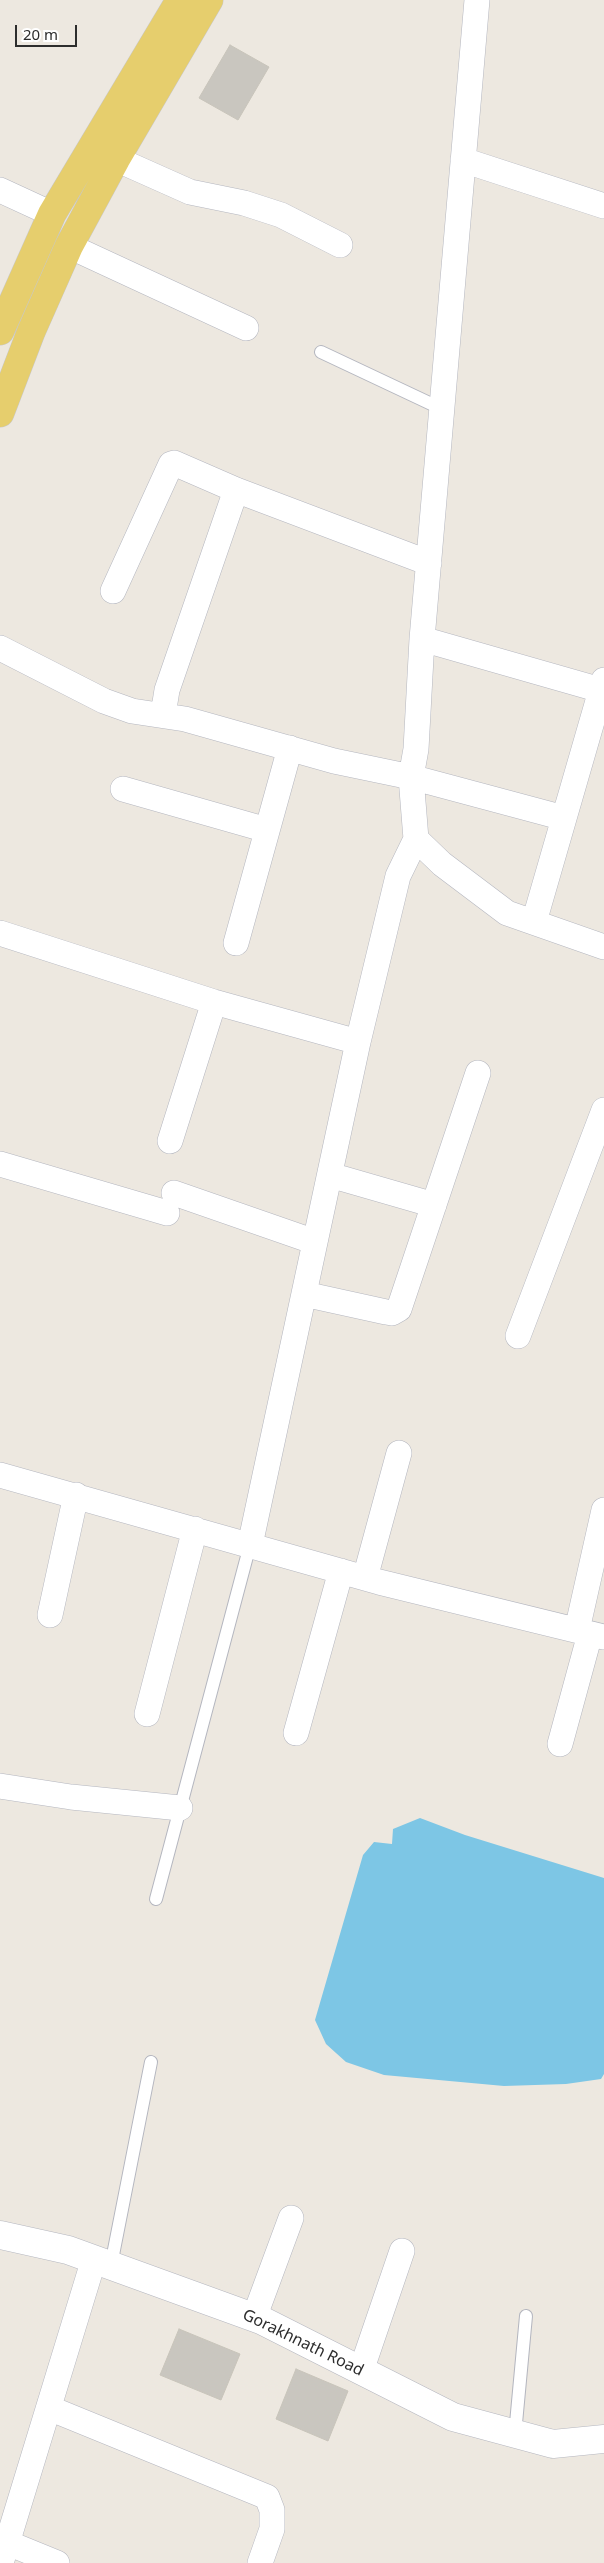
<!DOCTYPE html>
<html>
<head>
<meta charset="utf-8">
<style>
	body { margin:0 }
	#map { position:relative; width:604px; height:2563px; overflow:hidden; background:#ede8e0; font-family:"Noto Sans",sans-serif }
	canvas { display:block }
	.scale { position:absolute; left:15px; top:25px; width:62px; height:22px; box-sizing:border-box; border:2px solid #2d2d2d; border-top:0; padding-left:6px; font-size:15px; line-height:18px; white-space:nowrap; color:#2d2d2d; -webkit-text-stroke:4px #fff; paint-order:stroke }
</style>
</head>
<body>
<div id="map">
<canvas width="604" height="2563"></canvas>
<div class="scale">20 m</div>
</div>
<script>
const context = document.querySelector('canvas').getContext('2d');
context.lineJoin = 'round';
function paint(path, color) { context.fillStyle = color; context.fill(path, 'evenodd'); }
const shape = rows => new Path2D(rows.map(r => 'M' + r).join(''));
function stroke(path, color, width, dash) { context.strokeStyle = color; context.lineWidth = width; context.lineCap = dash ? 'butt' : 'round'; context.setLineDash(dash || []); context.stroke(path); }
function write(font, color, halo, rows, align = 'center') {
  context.font = font + ' "Noto Sans",sans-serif'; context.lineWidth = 4.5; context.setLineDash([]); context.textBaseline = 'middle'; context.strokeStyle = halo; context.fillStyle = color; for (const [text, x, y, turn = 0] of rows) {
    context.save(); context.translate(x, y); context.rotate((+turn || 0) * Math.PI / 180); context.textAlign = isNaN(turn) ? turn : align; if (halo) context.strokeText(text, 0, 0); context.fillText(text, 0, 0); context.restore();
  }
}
paint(shape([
	[420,1818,465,1835,604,1878,604,2074,601,2079,566,2084,504,2086,384,2075,346,2062,326,2044,315,2020,363,1855,374,1842,392,1844,393,1829]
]), '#7dc6e5');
const building = shape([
	[230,45,269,67,238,120,199,98,230,45],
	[179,2329,240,2354,221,2400,160,2375,179,2329],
	[296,2369,348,2391,328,2441,276,2419,296,2369]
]);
paint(building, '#c9c6bf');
stroke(building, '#c8c4ba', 1);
const service = shape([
	[321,352,442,409],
	[156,1899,250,1545],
	[111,2265,151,2062],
	[515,2434,526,2316]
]);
const minor = shape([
	[477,0,422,639,416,749,411,777,416,839,442,864,507,913,604,947],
	[116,159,190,192,244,203,281,215,340,245],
	[463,160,604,206],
	[0,190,52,214],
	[69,246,246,328],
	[113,591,171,464,174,463,236,490,429,563],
	[422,639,604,691],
	[0,648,104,701,132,711,185,719,334,761,411,777,564,818],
	[163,715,167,690,236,490],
	[123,789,267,830],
	[534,922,604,680],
	[0,933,214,1002,358,1042],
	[236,943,290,748],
	[170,1141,214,1002],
	[0,1164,167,1213],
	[330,1175,434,1205],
	[174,1193,315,1242],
	[304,1294,386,1312,392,1313,399,1309,478,1073],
	[518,1336,604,1110],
	[0,1475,379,1582,604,1637],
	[250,1545,358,1042,398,876,416,839],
	[365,1578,399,1453],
	[50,1615,76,1495],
	[577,1630,604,1510],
	[147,1714,195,1529],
	[296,1733,341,1571],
	[560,1744,590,1634],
	[0,1786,71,1797,180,1808],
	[254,2318,291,2218],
	[361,2371,402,2251],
	[49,2408,267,2497,272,2510,272,2529,260,2563],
	[8,2543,57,2563],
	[1,2563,94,2259]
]);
const secondary = shape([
	[0,2235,68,2250,261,2320,453,2417,553,2444,604,2439]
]);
const primary = shape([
	[0,331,52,214,180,0],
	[0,413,31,332,69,246,116,159,209,0]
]);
stroke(service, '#b4b6bf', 14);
stroke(minor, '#b4b6bf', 26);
stroke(secondary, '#b4b6bf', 29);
stroke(primary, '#c8c8c8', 29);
stroke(service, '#fff', 12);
stroke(minor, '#fff', 25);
stroke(secondary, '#fff', 28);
stroke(primary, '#e6ce6d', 28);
write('16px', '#2d2d2d', '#fff', [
	["Gorakhnath Road",303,2343,26]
]);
</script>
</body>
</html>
